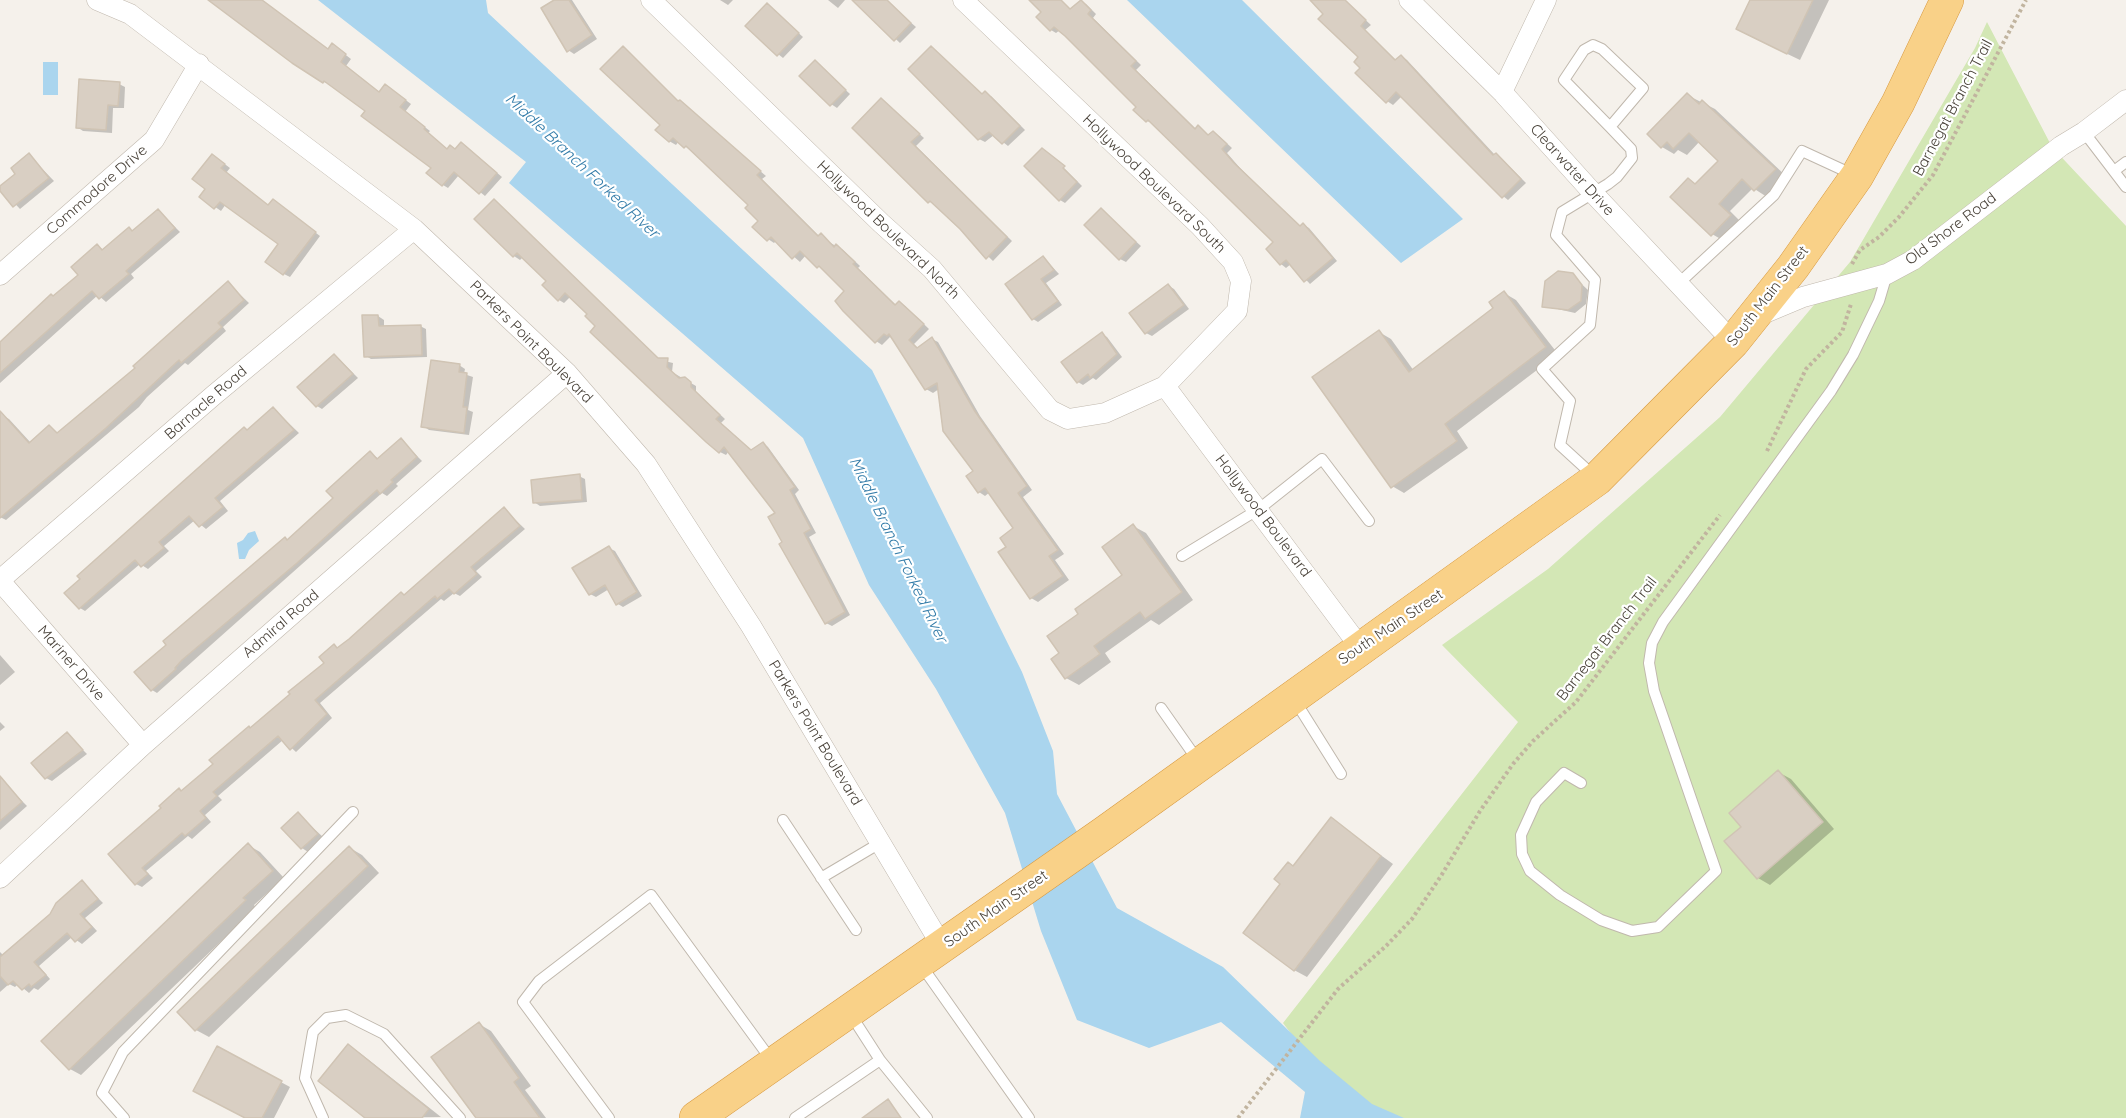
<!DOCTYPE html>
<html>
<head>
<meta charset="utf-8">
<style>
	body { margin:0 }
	canvas { display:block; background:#f5f1eb }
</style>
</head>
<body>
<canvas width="2126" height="1118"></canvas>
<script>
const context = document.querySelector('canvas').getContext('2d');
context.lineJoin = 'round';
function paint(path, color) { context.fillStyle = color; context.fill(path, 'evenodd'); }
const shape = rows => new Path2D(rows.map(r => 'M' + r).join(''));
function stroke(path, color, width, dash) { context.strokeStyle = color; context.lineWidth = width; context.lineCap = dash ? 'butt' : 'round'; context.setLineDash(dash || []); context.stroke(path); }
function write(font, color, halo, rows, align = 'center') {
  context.font = font + ' Quicksand,sans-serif'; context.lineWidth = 4.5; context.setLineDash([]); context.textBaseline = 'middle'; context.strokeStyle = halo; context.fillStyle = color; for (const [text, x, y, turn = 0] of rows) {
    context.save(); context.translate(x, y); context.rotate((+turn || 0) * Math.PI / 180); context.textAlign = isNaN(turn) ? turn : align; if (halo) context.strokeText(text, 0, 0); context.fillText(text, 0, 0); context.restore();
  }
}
paint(shape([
	[1987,22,2052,147,2126,226,2126,1118,1350,1118,1330,1085,1283,1023,1518,722,1442,645,1548,569,1720,417,1850,262,1975,48]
]), '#d3e7b5');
paint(shape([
	[318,0,486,0,488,13,872,370,1022,672,1053,751,1057,794,1117,908,1223,967,1320,1061,1372,1104,1404,1118,1300,1118,1305,1092,1221,1022,1149,1048,1077,1020,1041,931,1005,813,936,689,869,585,803,438,509,183,526,162],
	[1127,0,1242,0,1463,219,1401,263],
	[43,62,58,62,58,95,43,95],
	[255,531,259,541,249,550,245,559,239,559,237,543,243,540,248,533]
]), '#aad5ee');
paint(shape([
	[213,0,261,0,329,50,338,49,351,59,346,66,380,93,391,89,411,104,405,112,430,131,428,133,448,150,467,147,502,177,485,196,459,175,448,188,443,185,433,168,367,111,330,84,324,82,293,62],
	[557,0,572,0,597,39,574,54,568,50],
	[720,0,733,0,728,5],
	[828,0,845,0,838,8],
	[854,0,885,0,916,27,900,43],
	[1031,0,1061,0,1071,10,1080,1,1086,4,1096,14,1093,18,1141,65,1136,70,1196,129,1198,127,1210,136,1213,132,1219,136,1232,148,1227,153,1240,168,1301,227,1304,225,1309,228,1337,261,1310,284,1291,264,1286,268,1281,264,1276,242,1154,123,1147,121,1138,107,1060,30,1056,33,1051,30,1044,12],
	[1312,0,1344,0,1371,25,1365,30,1397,61,1401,56,1407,60,1495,155,1501,158,1526,183,1508,200,1503,196,1402,96,1393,105,1387,101,1362,68,1360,57],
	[1752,0,1829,0,1800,60,1750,36],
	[767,5,803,37,783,58,778,54],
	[624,48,679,102,766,176,762,179,820,237,843,250,860,266,858,268,896,305,899,302,905,306,929,329,914,344,919,349,932,339,938,342,980,416,1032,490,1023,497,1064,554,1055,560,1069,580,1038,602,1031,598,1000,553,1008,547,1015,529,990,492,985,496,979,492,975,472,939,389,933,393,926,389,895,340,890,337,882,345,876,341,847,290,824,270,806,255,800,262,776,241,774,243,768,239,750,204,691,151,679,141,676,145,669,141],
	[931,48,983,95,991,96,1025,130,1008,146,994,135,985,142,979,139],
	[815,62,850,94,837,108,831,104],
	[119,84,125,87,124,108,113,108,112,133,83,131,77,127],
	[1687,95,1715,109,1787,177,1767,197,1753,188,1730,211,1742,223,1724,241,1712,234,1689,180,1697,185,1720,161,1700,141,1687,155,1678,150,1674,154,1662,147],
	[881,100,924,138,916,146,1012,241,993,261,854,128],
	[29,155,54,181,20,209,0,188,17,174],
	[1052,156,1082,186,1065,203,1060,200],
	[218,159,230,168,226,173,269,207,279,205,320,236,290,277,284,274,280,244,226,204,221,211,201,197,207,189],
	[494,201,660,360,673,363,672,372,696,386,696,392,725,419,721,423,752,451,763,443,768,447,799,490,795,494,816,533,809,537,850,615,832,626,826,623,784,543,777,513,729,451,726,455,720,452,570,297,564,303,559,300,548,281,523,257,520,260,514,256,476,219],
	[158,210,180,232,131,274,134,278,106,302,98,295,0,383,0,343,80,275,97,246,104,250,129,229,134,231],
	[1101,210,1141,246,1126,262,1120,259],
	[1043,257,1059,274,1046,283,1062,305,1038,322,1033,319],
	[1572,275,1588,290,1586,304,1575,313,1544,306],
	[228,283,249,303,223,327,226,331,188,365,185,363,147,397,139,407,6,520,0,517,0,418,3,416,9,419,31,443,50,427,59,434,137,368],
	[1169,286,1174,289,1189,309,1152,336,1146,333],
	[1504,293,1516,300,1558,354,1457,431,1468,448,1404,493,1392,486,1379,332,1391,339,1414,371,1495,308],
	[378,316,384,320,384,327,420,326,426,329,427,357,371,359,366,356],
	[1102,334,1107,337,1122,357,1096,380,1093,378,1083,385,1078,382],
	[335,355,358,378,322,409,317,406],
	[459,365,465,369,464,374,473,377,468,410,473,412,469,435,429,430,423,426],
	[273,408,299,433,220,501,228,511,206,529,195,520,164,546,169,551,148,569,140,564,85,611,80,608,248,431],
	[401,440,422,461,396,484,398,486,387,496,382,493,157,693,152,690,335,498,370,453,379,459],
	[579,476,585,479,587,502,540,506,534,502],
	[504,509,525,529,476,571,482,577,460,596,454,593,444,601,441,599,320,703,332,718,296,752,283,740,218,796,222,800,205,815,211,822,192,839,188,836,146,871,153,878,142,887,136,884,111,854,327,663,334,646,339,649,405,596],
	[1133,526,1146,533,1193,600,1159,625,1151,620,1105,653,1111,662,1079,685,1066,678,1080,614,1124,575],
	[609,548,615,551,642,596,623,607,618,604,609,589,596,597,590,594],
	[0,655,15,672,0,685],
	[0,722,5,727,0,731],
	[67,734,87,754,52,781,46,778],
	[1778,772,1791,779,1834,829,1770,885,1758,878],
	[4,783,27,806,0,830,0,787],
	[298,814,323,837,308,852,302,848],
	[1331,819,1393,864,1307,977,1294,970,1294,868],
	[248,845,260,852,284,878,254,905,256,908,81,1075,70,1069],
	[350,848,362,855,379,873,209,1037,196,1030,179,1012],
	[82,882,103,903,85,918,97,931,82,944,72,937,39,966,50,979,38,990,34,988,29,993,18,984,15,987,9,984,0,992,0,952,4,956,51,915],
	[479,1024,491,1031,531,1086,525,1090,546,1118,477,1118],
	[348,1046,360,1053,441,1117,368,1118],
	[218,1048,290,1087,274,1118,247,1118]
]), '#0003');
const building = shape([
	[208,0,262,0,328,49,332,43,346,54,341,62,379,92,385,84,406,100,400,107,425,127,424,129,447,149,450,145,455,149,461,142,497,173,479,194,454,172,442,186,426,173,431,168,361,116,365,111,324,81,323,83,292,63,208,0],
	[554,0,569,0,592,35,567,52,541,8,554,0],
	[852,0,887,0,911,23,894,41,852,0],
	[1029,0,1061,0,1070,9,1081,0,1091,10,1088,14,1136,61,1131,66,1195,129,1198,125,1208,135,1213,131,1227,144,1222,149,1234,163,1300,226,1303,223,1333,258,1304,282,1286,260,1280,265,1266,249,1273,242,1148,120,1146,122,1133,110,1136,107,1065,36,1054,27,1050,31,1036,17,1041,12,1029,0],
	[1310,0,1345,0,1366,20,1361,26,1395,60,1401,55,1493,155,1496,153,1521,179,1502,198,1396,92,1386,103,1355,73,1360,68,1354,62,1358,57,1318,19,1323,14,1310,0],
	[1750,0,1813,0,1787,54,1736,29,1750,0],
	[767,3,799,33,777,56,745,26,767,3],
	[623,46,678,101,680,100,761,171,757,175,818,236,821,233,834,247,836,244,855,262,853,264,895,305,899,301,924,324,909,340,917,348,932,337,974,410,1027,486,1018,493,1058,550,1049,556,1063,576,1030,599,998,552,1006,547,1000,538,1013,528,985,488,978,493,966,476,973,471,943,431,937,383,925,390,889,334,887,336,884,334,875,343,843,311,835,301,844,291,819,266,817,268,800,251,792,259,771,237,767,241,752,227,758,221,745,208,748,205,686,146,684,148,673,138,669,142,655,130,660,125,600,69,623,46],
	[931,46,982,94,985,91,1020,126,1002,144,989,132,978,140,908,69,931,46],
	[815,60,846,90,830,106,799,76,815,60],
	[79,79,120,82,118,106,108,105,106,130,76,128,79,79],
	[1687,93,1699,104,1702,100,1776,169,1754,191,1742,179,1719,204,1731,215,1711,236,1670,197,1688,178,1695,184,1718,161,1689,133,1673,149,1667,142,1661,148,1647,134,1687,93],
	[881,98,920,134,911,142,1007,237,986,259,960,229,930,201,928,203,852,128,881,98],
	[1042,148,1065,166,1063,168,1077,182,1059,201,1024,166,1042,148],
	[29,153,49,178,13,207,0,191,0,186,15,174,11,168,29,153],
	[212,154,225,164,221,168,268,205,273,199,316,232,283,275,265,262,278,244,220,202,214,209,199,197,205,189,192,179,212,154],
	[494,199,658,358,668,358,667,367,679,378,685,377,691,382,691,387,720,415,716,419,751,450,763,442,795,487,790,490,811,529,804,533,845,612,825,624,779,544,782,542,768,517,775,513,724,447,719,453,706,442,590,332,595,326,585,316,587,314,565,293,558,301,542,285,546,281,517,253,513,257,474,219,494,199],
	[1101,208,1136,242,1119,260,1084,225,1101,208],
	[158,209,175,228,126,271,129,274,99,299,92,291,0,373,0,342,51,294,53,296,78,275,71,267,97,244,102,250,129,227,132,231,158,209],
	[1043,256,1054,270,1041,279,1058,301,1032,320,1005,284,1043,256],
	[1558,271,1573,273,1582,285,1581,301,1568,310,1542,307,1545,281,1558,271],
	[228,281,244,300,218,323,222,327,181,363,179,360,106,428,0,518,0,411,29,443,49,425,57,433,135,368,133,366,228,281],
	[1168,284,1184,305,1145,334,1129,313,1168,284],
	[1504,291,1546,347,1445,424,1457,441,1391,488,1312,377,1379,330,1409,372,1493,308,1489,302,1504,291],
	[362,315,378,315,379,326,421,325,422,355,364,357,362,315],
	[1102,332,1117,354,1090,378,1088,374,1077,383,1061,362,1102,332],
	[334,354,353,374,316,407,297,387,334,354],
	[431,360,460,364,459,372,467,373,463,407,467,407,464,433,421,427,431,360],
	[273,407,294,430,215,498,223,507,199,527,189,516,159,542,164,548,141,567,135,560,79,609,64,593,80,579,77,576,244,427,247,430,273,407],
	[401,438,417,457,391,480,393,482,380,494,377,490,297,563,182,660,175,668,176,669,151,691,134,672,166,645,163,641,285,537,287,540,333,498,326,491,370,451,377,459,401,438],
	[580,474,582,500,533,503,531,480,580,474],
	[504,507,520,526,471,567,477,574,454,594,449,589,437,599,435,596,315,700,327,714,290,750,278,736,213,792,217,796,200,811,206,818,185,836,182,833,142,868,148,874,135,885,108,854,161,808,159,806,179,788,181,791,213,764,209,760,249,726,250,728,290,694,288,692,324,663,319,657,334,644,337,648,349,639,401,592,404,595,504,507],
	[1133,524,1182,592,1145,619,1140,612,1094,646,1100,654,1065,679,1051,659,1059,653,1047,636,1078,614,1075,609,1122,575,1102,547,1133,524],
	[609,546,637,592,616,605,605,585,589,595,572,568,609,546],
	[67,732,83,750,45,779,31,763,67,732],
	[1778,770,1823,822,1757,879,1724,841,1741,827,1729,813,1778,770],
	[0,776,22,802,0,821,0,776],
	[298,812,318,834,301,849,281,828,298,812],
	[1331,817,1381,856,1294,971,1243,933,1280,884,1274,879,1288,862,1293,866,1331,817],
	[248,843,273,871,243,898,246,900,69,1070,41,1041,248,843],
	[349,846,368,866,195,1031,177,1012,349,846],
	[82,880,98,899,80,914,92,927,75,942,67,933,34,962,46,975,31,987,29,984,22,990,13,981,8,985,0,976,0,957,50,914,56,903,82,880],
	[479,1022,519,1078,514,1082,540,1118,476,1118,431,1057,479,1022],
	[348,1044,429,1109,422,1118,365,1118,318,1081,348,1044],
	[217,1046,282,1081,262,1118,245,1118,193,1091,217,1046],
	[888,1099,901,1118,862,1118,888,1099]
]);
paint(building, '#d9cfc3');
stroke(building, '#d0c4b4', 1.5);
const service = shape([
	[2084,132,2126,187],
	[2114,171,2126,162],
	[1678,284,1774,195,1802,151,1854,175],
	[1595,477,1560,445,1570,401,1542,369,1590,325,1595,280,1556,235,1562,212,1608,184,1617,177,1632,158,1631,149,1610,127,1564,80,1584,50,1593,45,1602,49,1643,88,1610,127],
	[1182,556,1259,509,1322,459,1369,521],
	[1294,699,1341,774],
	[1161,708,1199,762],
	[1581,783,1564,773,1536,802,1521,835,1522,854,1530,871,1560,895,1601,920,1632,931,1658,927,1716,871,1654,691,1649,663,1652,643,1663,622,1831,391,1853,355,1879,301,1887,274],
	[783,820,856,930],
	[821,878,880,843],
	[921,965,1029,1118],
	[851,1015,880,1060],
	[124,1118,102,1093,123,1052,353,812],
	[323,1118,305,1078,313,1032,327,1018,346,1015,384,1034,460,1118],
	[609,1118,523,1002,539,981,651,895,772,1061],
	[795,1118,880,1060,927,1118]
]);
const minor = shape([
	[97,0,130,14,414,229,567,373,646,464,751,626,942,946],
	[651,0,881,223,932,269,1050,410,1068,419,1105,413,1165,386,1237,311,1241,281,1233,262,1200,226,963,0],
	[1409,0,1502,92,1593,193,1733,342],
	[1502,92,1546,0],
	[0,275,154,140,199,64],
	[1760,315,1803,297,1887,274,1913,260,2061,146,2084,132,2126,100],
	[1165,386,1360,647],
	[0,580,214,395,414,229],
	[0,581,143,745],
	[0,878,143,745,567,373]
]);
const trunk = shape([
	[696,1118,1104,833,1597,479,1733,342,1793,267,1857,176,1898,103,1947,0]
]);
stroke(service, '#c0b8ad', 12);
stroke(minor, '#c0b8ad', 21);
stroke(trunk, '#d89a41', 34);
stroke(shape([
	[1852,264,1860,250,1879,237,1899,217,1933,175,2026,0],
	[1767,451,1806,369,1842,332,1851,304],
	[1238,1118,1338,989,1386,946,1412,919,1441,876,1480,811,1513,764,1533,741,1576,702,1720,515]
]), '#c1b49f', 4, [3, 3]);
stroke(service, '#fff', 10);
stroke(minor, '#fff', 20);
stroke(trunk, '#f9d188', 33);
write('15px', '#494239', '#fff', [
	["Barnegat Branch Trail",1953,108,-62],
	["Clearwater Drive",1572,170,48],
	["Hollywood Boulevard South",1154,184,44],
	["Commodore Drive",97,190,-41],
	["Old Shore Road",1951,229,-37],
	["Hollywood Boulevard North",888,230,44],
	["South Main Street",1768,296,-52],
	["Parkers Point Boulevard",531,342,45],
	["Barnacle Road",206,403,-41],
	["Hollywood Boulevard",1263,516,53],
	["Admiral Road",281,624,-41],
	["South Main Street",1391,627,-34],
	["Barnegat Branch Trail",1607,639,-52],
	["Mariner Drive",71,663,49],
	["Parkers Point Boulevard",815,733,59],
	["South Main Street",996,909,-35]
]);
write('italic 16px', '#337ca9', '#fff', [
	["Middle Branch Forked River",582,166,43],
	["Middle Branch Forked River",898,550,64]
]);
</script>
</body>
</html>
